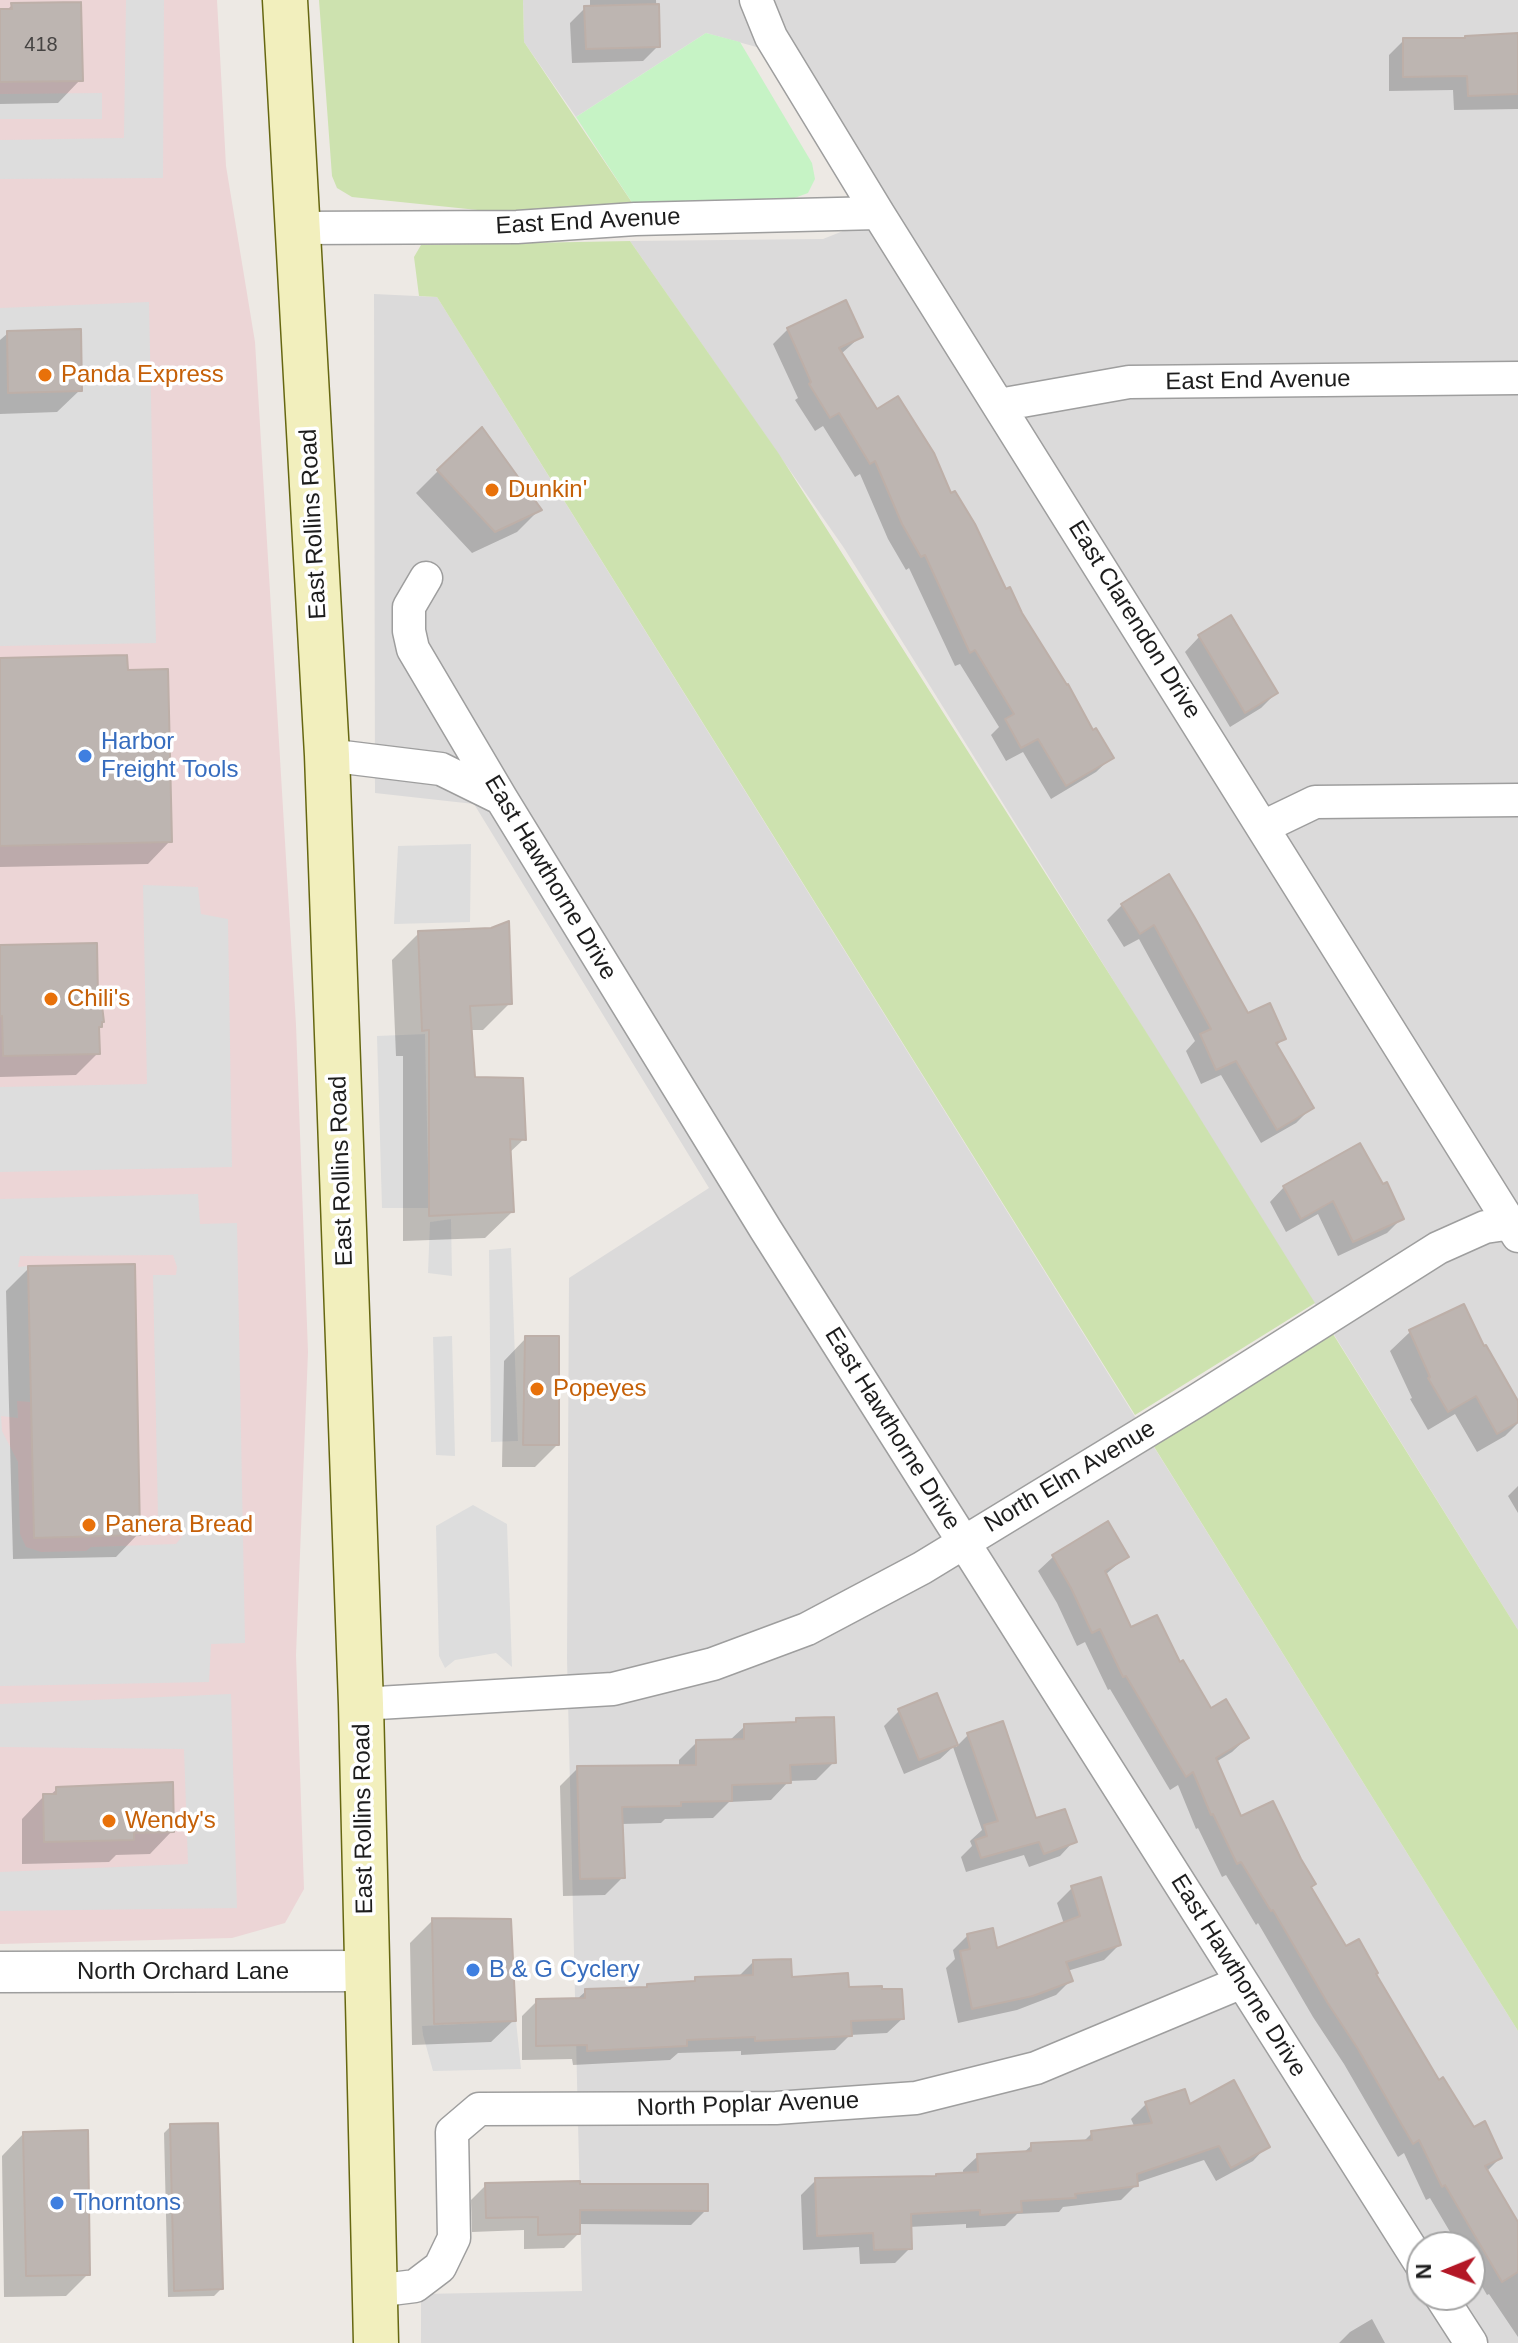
<!DOCTYPE html>
<html>
<head>
<meta charset="utf-8">
<style>
	body { margin:0 }
	#map { position:relative; width:1518px; height:2343px; overflow:hidden; background:#ede9e4; font-family:Helvetica,sans-serif }
	canvas { display:block }
	.north { position:absolute; left:1406px; top:2231px; width:80px; height:80px; box-sizing:border-box; background:#fff; border:2px solid #a5a5a5; border-radius:50%; rotate:269deg; font-size:22px; font-weight:700; line-height:32px; text-align:center; color:#1d1d1d }
	.north::after { content:''; display:block; margin:auto; width:28px; height:36px; background:#b31726; clip-path:polygon(50% 0,100% 100%,50% 72%,0 100%) }
</style>
</head>
<body>
<div id="map">
<canvas width="1518" height="2343"></canvas>
<div class="north">N</div>
</div>
<script>
const context = document.querySelector('canvas').getContext('2d');
context.lineJoin = 'round';
function paint(path, color) { context.fillStyle = color; context.fill(path, 'evenodd'); }
const shape = rows => new Path2D(rows.map(r => 'M' + r).join(''));
function stroke(path, color, width, dash) { context.strokeStyle = color; context.lineWidth = width; context.lineCap = dash ? 'butt' : 'round'; context.setLineDash(dash || []); context.stroke(path); }
function write(font, color, halo, rows, align = 'center') {
  context.font = font + ' Helvetica,sans-serif'; context.lineWidth = 7; context.setLineDash([]); context.textBaseline = 'middle'; context.strokeStyle = halo; context.fillStyle = color; for (const [text, x, y, turn = 0] of rows) {
    context.save(); context.translate(x, y); context.rotate((+turn || 0) * Math.PI / 180); context.textAlign = isNaN(turn) ? turn : align; if (halo) context.strokeText(text, 0, 0); context.fillText(text, 0, 0); context.restore();
  }
}
paint(shape([
	[523,0,1518,0,1518,1630,844,548,630,241,823,239,891,212,796,58,706,33,576,117,524,42],
	[374,294,437,297,1518,2031,1518,2343,421,2343,421,2294,582,2291,567,1658,569,1278,709,1188,474,804,375,793],
	[1422,2247,1470,2247,1470,2295,1422,2295]
]), '#dbdada');
paint(shape([
	[0,0,217,0,226,166,255,342,296,1025,308,1352,296,1655,304,1889,285,1923,232,1938,0,1944]
]), '#ecd5d6');
paint(shape([
	[319,0,523,0,524,42,633,204,497,212,352,197,337,188,332,176],
	[630,241,779,454,1155,1046,1315,1303,1135,1415,437,297,419,296,414,257,421,245],
	[1333,1334,1518,1630,1518,2031,1153,1445]
]), '#cde2af');
paint(shape([
	[706,33,740,42,812,163,815,179,808,193,789,200,633,204,576,117]
]), '#c6f3c5');
paint(shape([
	[126,0,164,0,163,178,0,179,0,140,124,138],
	[102,93,102,119,0,119,0,94],
	[149,302,156,643,0,646,0,308],
	[471,844,470,922,394,924,398,846],
	[143,885,198,887,201,914,228,919,232,1167,0,1172,0,1087,147,1084],
	[425,1034,429,1208,382,1208,377,1036],
	[198,1194,200,1224,237,1223,245,1643,211,1644,209,1682,0,1686,0,1199],
	[173,1255,177,1267,176,1275,153,1275,158,1518,180,1517,184,1521,184,1534,176,1544,91,1547,86,1551,41,1552,26,1547,20,1534,18,1462,2,1431,1,1416,18,1418,17,1401,31,1402,28,1266,18,1267,20,1256],
	[451,1219,452,1276,428,1273,430,1222],
	[511,1248,518,1441,491,1442,489,1250],
	[452,1336,455,1456,436,1455,433,1337],
	[473,1505,507,1524,512,1667,496,1653,455,1660,445,1668,439,1656,436,1526],
	[231,1694,237,1908,0,1911,0,1872,188,1864,184,1749,0,1747,0,1704],
	[516,2021,521,2069,433,2071,423,2035,422,2026]
]), '#ddd');
paint(shape([
	[590,0,656,0,658,46,643,61,572,63,570,23,585,8,590,8],
	[12,5,80,80,58,103,0,104,0,12,6,11],
	[1518,35,1518,109,1454,110,1453,90,1389,91,1389,55,1404,40,1464,40],
	[788,329,860,337,841,354,877,412,950,496,1005,592,1093,733,1111,758,1096,772,1051,799,1023,752,1006,761,991,735,999,727,960,664,955,666,909,568,906,570,888,539,860,474,855,477,823,426,815,431,795,400,798,398,773,344],
	[8,333,80,390,57,412,0,414,0,340],
	[438,471,539,510,517,532,472,553,416,493],
	[1199,637,1276,693,1261,708,1230,727,1185,652],
	[0,660,170,841,148,864,0,867],
	[1168,877,1247,1015,1284,1038,1275,1047,1311,1108,1296,1123,1261,1143,1221,1075,1201,1084,1186,1051,1195,1041,1139,939,1124,947,1107,920,1122,905],
	[419,933,510,1003,483,1030,469,1030,473,1079,524,1139,508,1154,512,1212,485,1238,403,1241,403,1056,396,1056,392,960],
	[0,948,97,1029,98,1053,76,1075,0,1077],
	[1284,1187,1402,1218,1387,1233,1338,1256,1318,1214,1286,1232,1270,1202],
	[29,1268,138,1534,116,1557,13,1559,6,1291],
	[1464,1307,1483,1349,1518,1405,1518,1423,1505,1436,1477,1452,1455,1414,1428,1430,1410,1399,1412,1398,1390,1351,1410,1332],
	[526,1338,557,1445,535,1467,502,1467,504,1361],
	[1518,1486,1518,1513,1508,1496],
	[1127,1556,1105,1575,1130,1630,1179,1665,1210,1711,1247,1738,1232,1752,1216,1762,1240,1819,1309,1888,1346,1949,1374,1974,1438,2082,1473,2129,1500,2158,1486,2172,1518,2226,1518,2337,1489,2294,1487,2295,1470,2266,1470,2247,1459,2247,1430,2198,1426,2200,1404,2153,1398,2157,1344,2064,1313,2017,1258,1923,1256,1925,1226,1875,1222,1877,1198,1828,1196,1829,1178,1785,1170,1790,1110,1689,1108,1690,1085,1642,1077,1646,1057,1603,1038,1571,1053,1557],
	[936,1696,956,1747,968,1735,1035,1821,1074,1841,1060,1856,1029,1867,1024,1855,966,1872,961,1857,972,1846,970,1841,982,1830,953,1747,940,1759,904,1774,884,1726,899,1711],
	[797,1720,834,1762,816,1780,789,1781,771,1800,729,1802,713,1818,665,1819,661,1823,621,1824,623,1877,605,1895,563,1896,560,1786,578,1768,679,1767,679,1760,697,1742,729,1741,745,1726,793,1724],
	[57,1789,172,1831,150,1854,116,1855,109,1862,22,1864,22,1819,44,1796,49,1796],
	[1072,1888,1119,1945,1104,1960,1067,1971,1071,1980,1056,1995,1017,2010,958,2023,946,1968,955,1959,953,1950,968,1935,996,1951,1064,1924,1057,1903],
	[433,1920,514,2020,491,2042,412,2045,410,1943],
	[753,1962,790,1979,847,1989,902,2019,887,2033,850,2035,835,2050,741,2055,741,2051,678,2053,670,2060,573,2065,572,2059,522,2060,522,2016,537,2001,576,2000,586,1991,645,1989,648,1986,691,1983,696,1979,738,1977],
	[1146,2104,1189,2107,1267,2146,1253,2161,1216,2181,1204,2160,1136,2183,1136,2185,1121,2200,1063,2207,1059,2212,1017,2214,1005,2226,966,2228,966,2224,909,2227,910,2248,895,2263,860,2264,859,2247,803,2250,801,2195,816,2180,935,2178,963,2174,963,2170,978,2156,1023,2153,1032,2145,1083,2142,1092,2133,1135,2128,1131,2119],
	[171,2126,221,2289,214,2296,168,2297,164,2133],
	[24,2133,88,2274,66,2296,4,2297,2,2156],
	[486,2185,578,2186,706,2210,691,2225,578,2224,578,2234,564,2248,524,2249,524,2230,472,2232,471,2200],
	[1372,2319,1385,2343,1339,2343,1350,2332]
]), '#0003');
const building = shape([
	[81,2,83,81,0,82,0,9,12,9,11,3,81,2],
	[659,4,660,47,586,49,584,6,659,4],
	[1518,33,1518,94,1468,96,1467,76,1403,77,1403,38,1465,38,1465,36,1518,33],
	[846,300,863,337,839,348,877,409,898,396,934,453,951,493,955,491,975,524,1006,589,1010,587,1022,613,1067,685,1068,684,1093,730,1096,728,1114,758,1066,786,1038,739,1021,748,1005,719,1014,714,975,650,970,653,925,555,921,557,902,524,875,461,870,464,839,413,830,418,809,384,811,382,787,328,846,300],
	[81,329,82,391,8,393,7,331,81,329],
	[482,427,542,510,495,532,437,470,482,427],
	[1231,615,1278,693,1245,713,1198,635,1231,615],
	[127,655,128,670,168,669,172,842,0,846,0,658,127,655],
	[1169,874,1195,918,1248,1013,1270,1003,1286,1039,1276,1043,1314,1108,1277,1130,1236,1061,1216,1070,1200,1034,1211,1029,1154,925,1140,934,1121,904,1169,874],
	[509,921,512,1004,470,1006,475,1077,523,1078,526,1140,510,1139,514,1212,429,1216,429,1030,422,1031,418,931,491,928,509,921],
	[97,943,98,997,101,997,104,1022,102,1022,102,1027,99,1027,100,1054,3,1056,2,1016,0,1016,0,945,97,943],
	[1360,1143,1383,1184,1387,1182,1404,1219,1353,1242,1333,1201,1301,1219,1283,1186,1360,1143],
	[135,1264,140,1535,34,1538,28,1266,135,1264],
	[1464,1304,1484,1346,1486,1345,1518,1401,1518,1422,1497,1434,1476,1396,1448,1412,1428,1378,1430,1377,1409,1330,1464,1304],
	[525,1336,559,1336,559,1445,523,1445,525,1336],
	[1108,1521,1129,1557,1105,1571,1131,1627,1157,1615,1180,1662,1183,1660,1211,1708,1226,1699,1249,1738,1216,1758,1241,1816,1273,1801,1301,1859,1316,1884,1311,1887,1346,1946,1359,1939,1378,1973,1376,1974,1439,2080,1443,2077,1474,2127,1485,2121,1502,2158,1485,2166,1518,2222,1518,2272,1502,2282,1445,2185,1442,2187,1419,2140,1413,2144,1358,2049,1327,2002,1273,1910,1271,1911,1241,1862,1237,1864,1213,1814,1211,1815,1193,1772,1186,1777,1126,1676,1123,1677,1100,1629,1092,1633,1071,1588,1052,1555,1108,1521],
	[937,1693,958,1745,919,1760,898,1709,937,1693],
	[834,1717,836,1763,790,1765,791,1783,732,1785,732,1801,681,1802,681,1806,622,1807,625,1878,580,1879,577,1766,696,1765,696,1740,744,1739,744,1724,796,1722,796,1718,834,1717],
	[1003,1721,1036,1818,1065,1809,1077,1842,1044,1854,1039,1842,981,1858,975,1840,987,1836,984,1825,998,1821,967,1733,1003,1721],
	[173,1782,174,1832,134,1833,134,1840,44,1842,43,1794,56,1794,56,1787,173,1782],
	[1101,1877,1121,1945,1066,1962,1073,1981,1033,1996,972,2009,960,1951,970,1949,967,1934,993,1928,997,1948,1080,1916,1071,1886,1101,1877],
	[432,1918,511,1919,516,2021,434,2024,432,1918],
	[791,1959,792,1977,848,1973,849,1987,882,1986,882,1989,902,1989,904,2019,851,2021,852,2036,755,2041,755,2037,687,2040,687,2046,587,2051,587,2045,536,2046,536,1999,585,1998,585,1989,647,1987,647,1984,695,1981,695,1977,753,1975,753,1960,791,1959],
	[1234,2080,1270,2147,1231,2168,1219,2146,1137,2174,1138,2186,1075,2194,1076,2198,1021,2201,1022,2212,980,2215,980,2210,911,2214,912,2249,874,2250,873,2233,817,2236,815,2178,936,2176,936,2174,978,2172,977,2154,1031,2151,1031,2143,1092,2140,1091,2131,1152,2123,1145,2102,1185,2089,1190,2104,1234,2080],
	[218,2123,223,2289,174,2291,170,2124,218,2123],
	[88,2130,90,2275,26,2276,23,2132,88,2130],
	[580,2181,580,2184,708,2184,708,2211,580,2210,580,2234,538,2235,538,2217,486,2218,485,2183,580,2181]
]);
paint(building, '#bdb5b1');
stroke(building, '#bdafa8', 2);
const minor = shape([
	[756,0,771,37,878,213,1518,1236],
	[298,228,517,227,635,219,878,213],
	[999,405,1129,382,1518,378],
	[426,578,409,607,409,631,413,649,501,798,766,1230,1422,2266],
	[327,755,441,769,500,798],
	[1263,827,1315,802,1518,800],
	[361,1704,613,1689,713,1664,807,1629,922,1568,1196,1401,1438,1248,1485,1227,1518,1222],
	[375,2291,415,2286,440,2267,454,2238,452,2132,479,2109,776,2108,916,2098,1036,2068,1242,1982],
	[1440,2295,1471,2343]
]);
const tertiary = shape([
	[0,1972,367,1971]
]);
const secondary = shape([
	[285,0,327,755,361,1704,376,2343]
]);
stroke(minor, '#9e9e9e', 35);
stroke(tertiary, '#9e9e9e', 43);
stroke(secondary, '#666711', 47);
stroke(minor, '#fff', 32);
stroke(tertiary, '#fff', 40);
stroke(secondary, '#f2efbd', 44);
for (const [x, y, r, color] of [
	[45,375,8,"#e8710a"],
	[492,490,8,"#e8710a"],
	[85,756,8,"#3f7fe0"],
	[51,999,8,"#e8710a"],
	[537,1389,8,"#e8710a"],
	[89,1525,8,"#e8710a"],
	[109,1821,8,"#e8710a"],
	[473,1970,8,"#3f7fe0"],
	[57,2203,8,"#3f7fe0"]
]) { const dot = new Path2D(); dot.arc(x, y, r, 0, 2 * Math.PI); context.fillStyle = color; context.fill(dot); stroke(dot, '#fff', 3); }
write('20px', '#454342', null, [
	["418",41,45]
]);
write('24px', '#1d1d1d', '#fff', [
	["East End Avenue",588,222,-3],
	["East End Avenue",1258,381,-1],
	["East Rollins Road",314,524,-93],
	["East Clarendon Drive",1134,620,58],
	["East Hawthorne Drive",550,878,59],
	["East Rollins Road",342,1171,-92],
	["East Hawthorne Drive",892,1429,58],
	["North Elm Avenue",1070,1477,-31],
	["East Rollins Road",364,1819,-91],
	["North Orchard Lane",183,1972],
	["East Hawthorne Drive",1238,1976,58],
	["North Poplar Avenue",748,2105,-2]
]);
write('24px', '#c56008', '#fff', [
	["Panda Express",61,375],
	["Dunkin'",508,490],
	["Chili's",67,999],
	["Popeyes",553,1389],
	["Panera Bread",105,1525],
	["Wendy's",125,1821]
], 'left');
write('24px', '#366cbe', '#fff', [
	["Harbor",101,742],
	["Freight Tools",101,770],
	["B & G Cyclery",489,1970],
	["Thorntons",73,2203]
], 'left');
</script>
</body>
</html>
